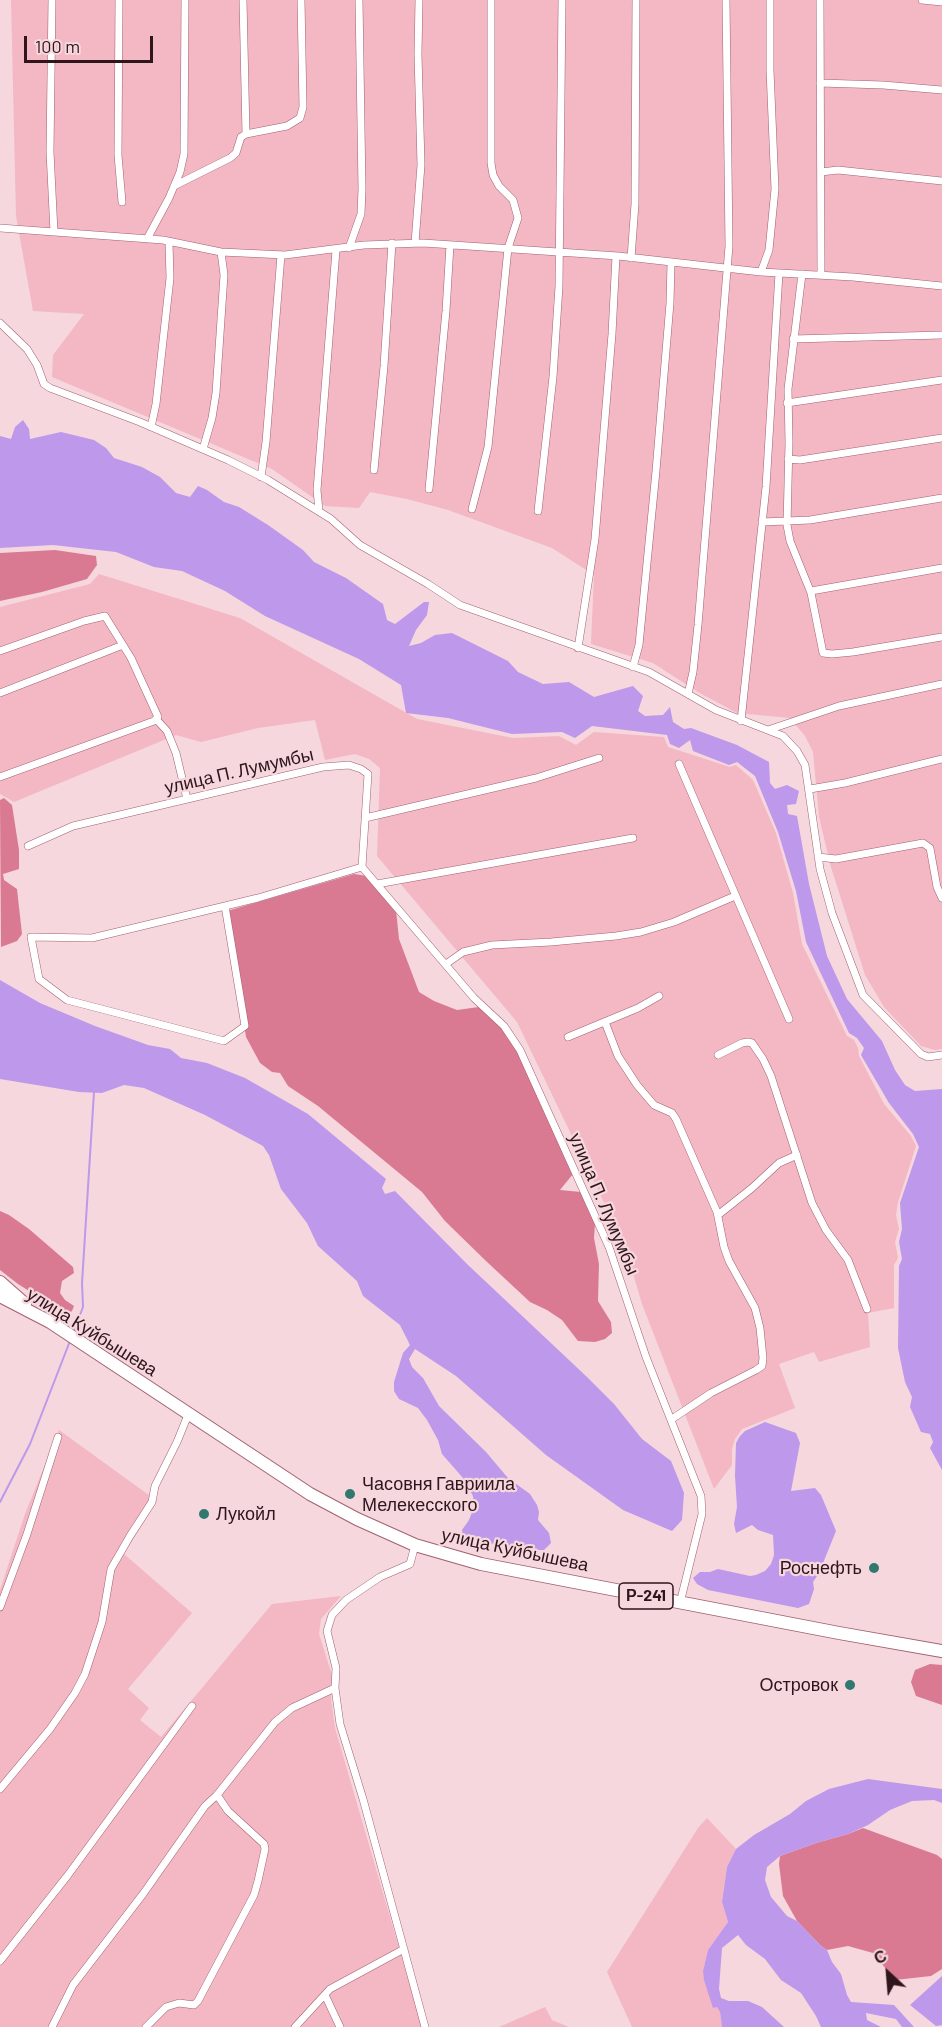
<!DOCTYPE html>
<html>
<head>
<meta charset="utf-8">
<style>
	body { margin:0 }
	#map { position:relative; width:942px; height:2027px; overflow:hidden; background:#f5d7dd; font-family:Barlow,sans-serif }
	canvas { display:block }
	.north { position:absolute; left:858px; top:1943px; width:60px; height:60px; -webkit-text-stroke:4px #f5d7dd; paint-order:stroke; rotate:334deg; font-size:16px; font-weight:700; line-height:24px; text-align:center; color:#2f151c }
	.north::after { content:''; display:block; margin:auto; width:21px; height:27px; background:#2f151c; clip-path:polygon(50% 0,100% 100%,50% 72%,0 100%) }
	.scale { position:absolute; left:24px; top:36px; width:129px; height:27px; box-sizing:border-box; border:3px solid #2f151c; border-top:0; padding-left:8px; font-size:18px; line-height:21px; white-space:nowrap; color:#2f151c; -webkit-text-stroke:4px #f5d7dd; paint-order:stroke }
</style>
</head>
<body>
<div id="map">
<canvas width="942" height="2027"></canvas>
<div class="north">С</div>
<div class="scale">100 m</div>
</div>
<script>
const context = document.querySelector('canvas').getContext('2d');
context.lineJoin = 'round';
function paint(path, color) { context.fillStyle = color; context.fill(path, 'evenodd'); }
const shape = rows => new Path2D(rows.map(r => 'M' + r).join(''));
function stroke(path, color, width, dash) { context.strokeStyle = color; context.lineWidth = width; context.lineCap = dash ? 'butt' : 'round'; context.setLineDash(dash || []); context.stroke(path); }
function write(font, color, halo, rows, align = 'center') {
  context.font = font + ' Barlow,sans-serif'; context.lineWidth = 4.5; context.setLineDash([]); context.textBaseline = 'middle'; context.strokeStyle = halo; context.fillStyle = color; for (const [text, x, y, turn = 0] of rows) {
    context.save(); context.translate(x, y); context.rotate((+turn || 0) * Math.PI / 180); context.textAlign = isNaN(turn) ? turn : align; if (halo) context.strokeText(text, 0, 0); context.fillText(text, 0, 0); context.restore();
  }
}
paint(shape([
	[11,0,942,0,942,1049,935,1050,921,1046,884,1007,865,975,831,867,819,817,813,752,805,736,790,718,737,713,698,692,653,663,591,644,594,575,552,548,448,510,407,499,370,492,359,508,325,506,272,469,52,377,53,355,84,314,33,311,16,216],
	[99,574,240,618,417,719,513,738,559,736,576,745,594,732,664,737,668,747,730,767,736,765,753,780,776,833,793,893,802,944,847,1036,854,1040,858,1048,859,1056,884,1104,911,1136,916,1146,898,1202,896,1215,899,1229,895,1242,898,1258,894,1265,894,1308,868,1313,870,1347,819,1362,814,1352,779,1364,795,1408,742,1429,735,1439,732,1449,732,1465,714,1489,642,1304,625,1246,517,1022,377,856,380,768,369,759,355,754,325,760,315,720,258,728,201,742,176,735,14,802,0,794,0,607,90,584],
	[59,1430,157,1501,124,1554,192,1613,128,1689,149,1708,140,1720,161,1737,272,1604,341,1596,321,1619,319,1634,332,1675,331,1699,335,1728,422,2027,0,2027,0,1590,25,1514],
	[707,1818,736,1849,727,1867,722,1902,728,1922,708,1950,703,1971,714,2008,717,2006,720,2012,722,2027,632,2027,607,1972,698,1828],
	[545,2007,552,2020,569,2027,499,2027]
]), '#f4b7c4');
paint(shape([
	[55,550,96,556,97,565,87,579,42,592,0,601,0,553],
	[4,798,12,805,19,850,19,869,3,874,4,880,17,889,22,934,17,941,1,947,0,800],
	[354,874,367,876,396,910,399,939,419,992,434,1001,457,1010,479,1007,502,1027,518,1051,573,1174,560,1190,581,1192,595,1224,594,1238,599,1264,598,1301,611,1322,612,1333,605,1339,595,1342,578,1341,562,1320,547,1310,530,1302,486,1261,445,1221,422,1192,318,1106,288,1086,280,1073,272,1072,260,1063,246,1037,227,911],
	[0,1211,9,1215,29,1229,73,1267,74,1273,62,1281,60,1293,65,1300,74,1306,72,1311,66,1315,57,1313,45,1301,18,1284,0,1270],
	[930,1664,942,1665,942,1705,916,1696,911,1682,915,1670],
	[863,1828,937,1855,942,1859,942,1969,931,1976,895,1980,873,1953,848,1946,827,1950,821,1946,797,1921,783,1896,779,1864,780,1856,816,1843,848,1834]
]), '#da7a92');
paint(shape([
	[23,420,29,429,30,439,61,432,94,440,106,448,114,458,142,467,160,477,176,493,190,497,198,486,207,490,224,502,239,507,268,525,303,550,314,562,346,578,383,604,387,620,395,624,424,602,429,602,427,615,416,630,409,646,421,643,435,635,452,633,508,661,518,672,543,684,569,682,594,697,633,686,643,696,638,711,645,716,663,715,670,707,673,722,684,729,691,728,737,745,769,762,770,783,775,789,787,785,799,791,796,804,787,805,788,814,797,816,809,884,827,956,847,999,882,1041,895,1070,905,1085,915,1091,942,1089,942,1470,930,1448,933,1442,930,1434,921,1432,910,1407,912,1397,905,1382,898,1348,899,1266,902,1259,899,1242,902,1229,900,1203,919,1147,913,1134,889,1103,861,1055,864,1048,857,1038,849,1033,806,942,796,891,778,832,755,776,737,762,729,765,693,751,690,740,679,748,670,744,667,735,592,726,575,738,562,732,512,734,448,718,406,713,401,685,359,659,265,616,225,591,182,571,154,567,116,552,53,545,0,548,0,436,11,439,15,427],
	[0,980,40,1003,95,1026,148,1045,170,1049,181,1058,207,1063,245,1078,308,1114,386,1179,382,1188,385,1194,395,1191,467,1264,587,1377,614,1404,642,1439,671,1461,684,1493,682,1520,672,1531,623,1510,546,1455,456,1376,415,1349,409,1359,412,1367,423,1378,439,1406,486,1452,508,1478,530,1494,537,1505,539,1512,538,1520,549,1533,551,1543,544,1550,533,1550,514,1546,469,1541,463,1537,462,1530,469,1520,474,1507,473,1496,463,1478,442,1454,438,1440,427,1420,418,1408,399,1399,394,1391,394,1382,403,1353,410,1345,400,1325,363,1296,357,1281,318,1246,307,1223,281,1189,269,1155,263,1146,205,1115,144,1088,124,1085,102,1093,79,1092,0,1079],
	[765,1422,796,1433,800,1443,791,1491,815,1488,821,1495,836,1531,819,1573,813,1582,814,1589,809,1604,798,1608,708,1590,697,1584,693,1578,700,1572,710,1572,718,1569,750,1576,756,1575,765,1571,771,1564,774,1555,773,1535,758,1530,752,1525,736,1533,734,1524,737,1507,735,1476,736,1443,740,1436,745,1431],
	[868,1779,942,1789,942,1803,934,1800,912,1801,890,1810,868,1825,848,1834,816,1843,780,1856,767,1867,765,1880,771,1897,787,1916,797,1921,821,1946,827,1950,832,1962,841,1974,847,1995,851,2002,894,2005,914,2027,902,2027,896,2019,866,2013,867,2020,881,2027,821,2027,816,2016,801,1993,781,1980,765,1959,746,1945,738,1935,722,1948,719,1989,721,1998,729,2001,748,2001,762,2007,784,2027,722,2027,720,2012,717,2007,713,2008,704,1980,703,1971,708,1950,728,1922,722,1902,727,1867,736,1849,754,1835,790,1814,806,1801,829,1789],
	[942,1976,942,2025,936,2026,910,2005]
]), '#bd98eb');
stroke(shape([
	[73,1333,83,1307,82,1283,94,1092],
	[0,1502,30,1444,70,1341]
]), '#bd98eb', 2);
const minor = shape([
	[52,0,50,152,54,232],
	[119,0,118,155,122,202],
	[243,0,246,134],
	[820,0,821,275],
	[922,0,942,2],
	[820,83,883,85,942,90],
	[821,172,838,170,942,181],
	[174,186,230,158,236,153,241,137,246,134,287,126,300,118,303,107,301,0],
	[0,228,163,240,221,252,285,255,364,245,423,243,618,256,761,272,853,277,942,286],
	[147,239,169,198,180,172,184,154,185,0],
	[415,243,421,165,418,54,419,0],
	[349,248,361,214,362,189,359,0],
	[631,258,635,204,636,0],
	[761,272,769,250,775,189,770,70,770,0],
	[802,274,788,389,789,443,787,525,790,541,811,593,823,653,832,654,853,652,942,637],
	[0,323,27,349,37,365,44,384,50,388,140,422,228,460,268,480,331,519,360,545,428,584,460,605,649,672,716,710,783,736,797,751,805,765,820,869,832,913,863,995,921,1054,928,1057,942,1055],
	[793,339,942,335],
	[787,403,942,380],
	[151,427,156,404,170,278,169,242],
	[203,449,212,418,216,393,224,275,221,252],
	[788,459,800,460,942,438],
	[374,470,384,366,392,243],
	[261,477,266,442,281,255],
	[429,489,446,311,450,245],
	[472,509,488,447,508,248,518,218,513,200,499,186,493,175,491,163,491,0],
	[319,511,317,490,336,250],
	[538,511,553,377,559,286,562,0],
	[762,522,810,520,942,498],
	[811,591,942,568],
	[578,648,595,539,612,334,616,256],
	[0,651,84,621,105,616,131,658,158,717,154,721,0,777],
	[633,667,639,645,656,471,670,303,671,263],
	[0,693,123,645],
	[688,694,693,672,698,625,729,246,726,0],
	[156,719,167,731,176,753,187,799],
	[741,721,766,487,779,273],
	[768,730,839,706,942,684],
	[679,764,789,1019],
	[810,789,845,783,942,759],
	[365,818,536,778,599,758],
	[28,846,73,826,323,767,349,765,361,769,368,774,362,867],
	[818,857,836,859,923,843,930,848,937,887,942,898],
	[377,884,633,838],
	[225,906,245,1026,224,1041,67,1000,39,979,31,937,92,938,225,906,258,898,362,867,474,998,504,1026,520,1050,609,1247,646,1357,701,1496,702,1514,680,1603],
	[446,964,463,952,492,945,551,942,616,936,641,932,674,922,735,896],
	[605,1022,618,1056,637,1085,654,1105,672,1113,676,1119,717,1212,724,1247,729,1261,755,1308,760,1328,763,1358,762,1366,756,1370,711,1393,672,1419],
	[568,1037,638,1008,659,996],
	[718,1055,742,1043,748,1042,752,1043,763,1059,771,1076,812,1203,826,1230,848,1260,867,1309],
	[718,1215,752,1188,779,1163,797,1155],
	[415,1545,410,1564,380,1577,346,1600,332,1615,327,1631,336,1668,335,1688,340,1724,363,1799,425,2027],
	[0,1607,27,1534,58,1437],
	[0,1789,50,1729,75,1693,85,1674,102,1622,111,1569,130,1536,152,1502,155,1486,177,1442,188,1415],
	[0,1961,68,1875,192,1706],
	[325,1995,340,2027],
	[52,2027,73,1985,143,1894,205,1806,217,1795,275,1722,292,1708,335,1688],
	[146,2027,166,2007,179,2003,194,2005,198,2001,254,1895,258,1881,265,1849,264,1844,228,1811,217,1795],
	[295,2027,330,1989,404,1949]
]);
const trunk = shape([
	[0,1282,25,1304],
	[0,1296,50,1322,310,1494,357,1519,415,1545,481,1564,839,1633,942,1651]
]);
stroke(minor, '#a26171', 8);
stroke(trunk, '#a26171', 14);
stroke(minor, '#fff', 7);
stroke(trunk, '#fff', 12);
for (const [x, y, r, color] of [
	[350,1494,6,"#31786f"],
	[204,1514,6,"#31786f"],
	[874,1568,6,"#31786f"],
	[850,1685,6,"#31786f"]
]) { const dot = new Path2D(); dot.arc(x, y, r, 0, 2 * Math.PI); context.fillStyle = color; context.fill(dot); stroke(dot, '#f5d7dd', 2); }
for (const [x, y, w] of [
	[646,1596,54]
]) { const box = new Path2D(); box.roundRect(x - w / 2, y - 13, w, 26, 4.5); context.fillStyle = '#f5d7dd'; context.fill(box); stroke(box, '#2f151c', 1.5); }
write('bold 16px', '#2f151c', null, [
	["Р-241",646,1596]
]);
write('18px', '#2f151c', '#f5d7dd', [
	["улица П. Лумумбы",239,771,-13],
	["улица П. Лумумбы",604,1204,67],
	["улица Куйбышева",92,1332,32],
	["улица Куйбышева",515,1550,12]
]);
write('18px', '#2f151c', '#f5d7dd', [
	["Часовня Гавриила",362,1484],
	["Мелекесского",362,1505],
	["Лукойл",216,1514],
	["Роснефть",862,1568,"right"],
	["Островок",838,1685,"right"]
], 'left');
</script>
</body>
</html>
